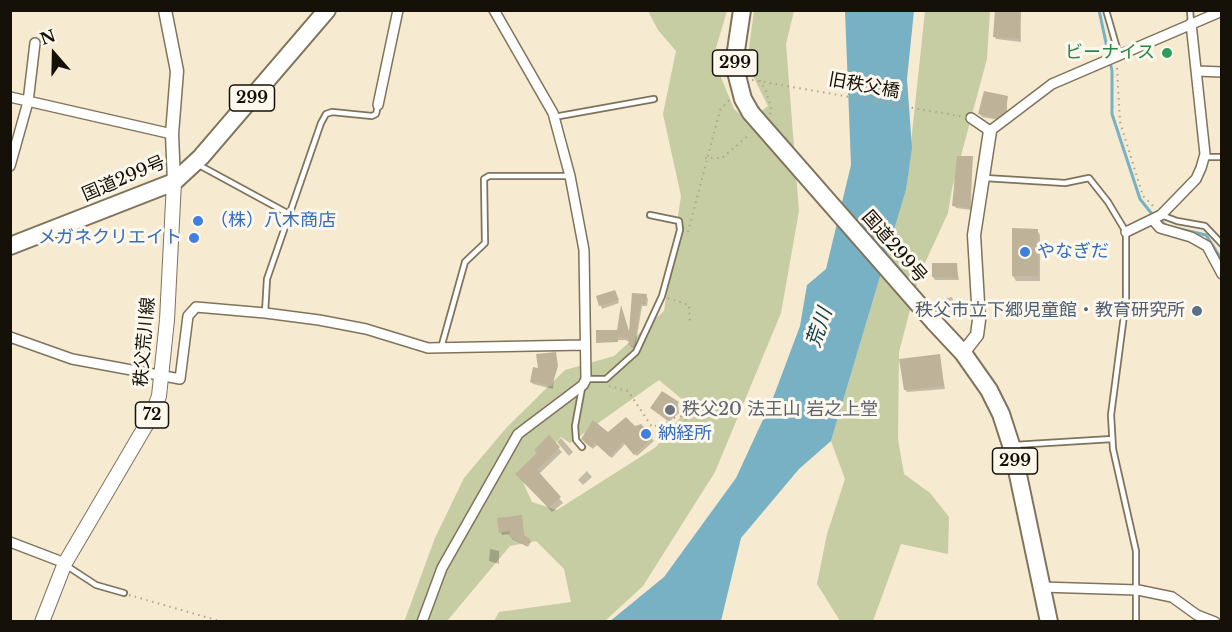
<!DOCTYPE html>
<html>
<head>
<meta charset="utf-8">
<style>
	body { margin:0 }
	#map { position:relative; width:1232px; height:632px; overflow:hidden; background:#f6ead0; font-family:"Libre Baskerville",serif }
	canvas { display:block }
	.frame { position:absolute; inset:0; border:12px solid #161108; pointer-events:none }
	.north { position:absolute; left:24px; top:24px; width:60px; height:60px; -webkit-text-stroke:4px #fdf8ed; paint-order:stroke; rotate:340deg; font-size:16px; font-weight:700; line-height:24px; text-align:center; color:#161108 }
	.north::after { content:''; display:block; margin:auto; width:21px; height:27px; background:#161108; clip-path:polygon(50% 0,100% 100%,50% 72%,0 100%) }
</style>
</head>
<body>
<div id="map">
<canvas width="1232" height="632"></canvas>
<div class="frame"></div>
<div class="north">N</div>
</div>
<script>
const context = document.querySelector('canvas').getContext('2d');
context.lineJoin = 'round';
function paint(path, color) { context.fillStyle = color; context.fill(path, 'evenodd'); }
const shape = rows => new Path2D(rows.map(r => 'M' + r).join(''));
function stroke(path, color, width, dash) { context.strokeStyle = color; context.lineWidth = width; context.lineCap = dash ? 'butt' : 'round'; context.setLineDash(dash || []); context.stroke(path); }
function write(font, color, halo, rows, align = 'center') {
  context.font = font + ' "Libre Baskerville","Noto Sans JP",serif'; context.lineWidth = 6; context.setLineDash([]); context.textBaseline = 'middle'; context.strokeStyle = halo; context.fillStyle = color; for (const [text, x, y, turn = 0] of rows) {
    context.save(); context.translate(x, y); context.rotate((+turn || 0) * Math.PI / 180); context.textAlign = isNaN(turn) ? turn : align; if (halo) context.strokeText(text, 0, 0); context.fillText(text, 0, 0); context.restore();
  }
}
paint(shape([
	[648,11,727,11,713,58,734,109,748,121,768,106,750,70,749,48,754,11,794,11,786,44,799,211,781,313,715,472,643,586,605,621,494,621,499,612,571,602,564,569,536,541,510,546,447,621,404,622,435,538,464,478,507,427,565,370,614,356,664,311,681,196,663,114,676,51,658,30],
	[659,380,690,406,656,447,557,510,532,502,521,478,561,437,570,443],
	[925,11,990,11,987,59,952,189,948,213,919,276,899,352,898,439,904,474,930,493,949,517,948,554,901,544,873,621,840,621,817,584,827,534,845,479,831,441,906,190]
]), '#c6cda3');
paint(shape([
	[845,11,914,11,907,79,912,148,906,190,831,441,799,469,741,538,721,621,609,622,664,577,736,478,773,398,800,326,807,285,826,269,851,165]
]), '#79b1c4');
paint(shape([
	[1020,13,1021,42,996,39,994,36],
	[1007,98,1007,114,998,120,982,117,980,114],
	[972,158,971,210,956,208,954,205],
	[1037,230,1040,235,1040,281,1016,281,1013,276],
	[956,265,959,280,935,280,933,277],
	[616,294,619,303,602,309,598,297],
	[634,295,646,296,648,299,647,306,642,306,635,348,631,347,630,342,625,340,598,341,597,332,630,336],
	[952,297,956,308,945,311,941,299],
	[555,354,553,389,533,384,531,382,540,369],
	[939,355,945,389,907,392,905,389],
	[678,404,679,413,669,422,652,408],
	[641,426,654,441,637,456,625,444,612,458,597,445,593,449,584,442],
	[549,438,562,452,539,474,563,503,552,512,520,478],
	[561,438,573,452,569,456,557,442],
	[587,471,592,477,583,485,578,480],
	[522,519,524,537,531,542,528,547,512,539,511,534,502,535,501,532],
	[490,549,499,551,499,564,489,561]
]), '#0003');
stroke(shape([
	[1099,10,1112,71,1112,114,1140,199,1152,214,1167,226,1206,235,1222,260]
]), '#79b1c4', 3);
paint(shape([
	[995,10,1021,12,1020,39,993,37],
	[984,91,1008,96,1006,111,996,118,978,114],
	[957,156,973,156,970,208,952,206],
	[1012,228,1038,229,1038,276,1012,276],
	[932,263,957,263,958,278,932,277],
	[615,290,619,300,599,306,596,296],
	[632,293,647,294,646,304,641,304,634,346,628,345,629,339,618,337,618,342,596,343,596,330,617,330,621,305,629,331],
	[556,352,558,366,552,386,530,382,533,367,538,368,536,354],
	[940,354,944,386,904,390,899,359],
	[662,391,679,402,675,408,678,410,667,420,650,408],
	[626,417,635,426,641,424,653,437,634,455,623,442,610,457,595,443,591,447,581,439,593,420,608,432],
	[549,435,560,447,537,470,561,497,549,508,515,474,537,453,534,450],
	[522,515,524,535,530,539,526,546,509,536,510,531,499,533,497,518]
]), '#beb299');
const lane = shape([
	[1106,10,1119,55],
	[1190,10,1191,23],
	[554,117,654,99],
	[1204,157,1222,157],
	[197,164,289,214],
	[985,178,1065,183,1089,178,1108,202,1126,232,1126,300,1111,415,1113,449,1136,551,1136,622],
	[1161,215,1177,221,1205,226,1222,244],
	[265,313,267,279,321,123,326,114,332,112,372,116,376,114,378,105],
	[441,348,465,262,485,243,484,179,489,176,570,176],
	[586,379,606,379,636,352,662,296,680,230,679,221,650,215],
	[582,388,575,426,576,440,582,447],
	[1014,445,1112,439],
	[67,566,96,585,124,593]
]);
const street = shape([
	[1197,71,1222,72],
	[10,97,172,134],
	[378,105,398,10],
	[971,118,990,131,1052,84,1222,11],
	[10,166,28,102,35,43],
	[1153,220,1160,228,1191,237,1207,246,1222,274],
	[1126,232,1161,215,1196,179,1201,168,1205,154,1191,23],
	[10,337,72,359,180,379,188,316,196,307,265,313,319,320,366,329,428,348,584,345],
	[10,542,65,563],
	[1041,587,1138,590,1172,597,1197,615,1215,622],
	[422,622,442,568,518,434,583,385,586,379,584,250,570,176,553,113,494,10]
]);
const secondary = shape([
	[165,10,177,71,172,134,174,182],
	[963,353,977,335,979,320,974,235,990,131]
]);
const primary = shape([
	[42,622,65,563,152,415,159,396,167,320,174,182]
]);
const highway = shape([
	[742,10,734,64,743,99,751,113],
	[10,246,174,182,201,157,327,10],
	[934,322,963,353,989,390,1001,414,1013,451,1049,622]
]);
stroke(lane, '#7f735c', 8);
stroke(street, '#7f735c', 12);
stroke(secondary, '#7f735c', 15);
stroke(primary, '#7f735c', 16);
stroke(highway, '#7f735c', 20);
stroke(shape([
	[748,59,766,91,772,111,769,115],
	[1117,68,1120,122,1143,196,1154,207],
	[705,158,722,158,750,134],
	[688,232,720,110,730,99],
	[668,298,689,305,690,324],
	[609,386,628,391,652,427,669,422,678,434,688,421,676,413],
	[669,422,678,415],
	[129,595,223,622]
]), '#aea490', 2, [1.5, 4.5]);
stroke(lane, '#fff', 4.5);
stroke(street, '#fff', 9);
stroke(secondary, '#fff', 12);
stroke(primary, '#fff', 14);
stroke(highway, '#fff', 16);
const highwayBridge = shape([
	[751,113,934,322]
]);
stroke(highwayBridge, '#7f735c', 20, []);
stroke(shape([
	[752,80,971,118]
]), '#aea490', 2, [1.5, 4.5]);
stroke(highwayBridge, '#fff', 16);
for (const [x, y, r, color] of [
	[1167,53,6,"#2e9e5b"],
	[198,221,6,"#3f7fe0"],
	[194,238,6,"#3f7fe0"],
	[1025,252,6,"#3f7fe0"],
	[1197,311,6,"#5c6f8a"],
	[670,410,6,"#6b7280"],
	[646,434,6,"#3f7fe0"]
]) { const dot = new Path2D(); dot.arc(x, y, r, 0, 2 * Math.PI); context.fillStyle = color; context.fill(dot); stroke(dot, '#fdf8ed', 2); }
for (const [x, y, w] of [
	[735,63,45],
	[252,98,45],
	[152,415,33],
	[1015,461,45]
]) { const box = new Path2D(); box.roundRect(x - w / 2, y - 13, w, 26, 4.5); context.fillStyle = '#fdf8ed'; context.fill(box); stroke(box, '#161108', 1.5); }
write('bold 16px', '#161108', null, [
	["299",735,63],
	["299",252,98],
	["72",152,415],
	["299",1015,461]
]);
write('18px', '#27864d', '#fdf8ed', [
	["ビーナイス",1155,53]
], 'right');
write('18px', '#161108', '#fdf8ed', [
	["旧秩父橋",864,86,10],
	["国道299号",124,179,-23],
	["国道299号",894,247,49],
	["秩父荒川線",145,342,-85]
]);
write('18px', '#366cbe', '#fdf8ed', [
	["（株）八木商店",210,221],
	["メガネクリエイト",182,238,"right"],
	["やなぎだ",1037,252],
	["納経所",658,434]
], 'left');
write('18px', '#4e5e75', '#fdf8ed', [
	["秩父市立下郷児童館・教育研究所",1185,311]
], 'right');
write('18px', '#5b616d', '#fdf8ed', [
	["秩父20 法王山 岩之上堂",682,410]
], 'left');
write('italic 20px', '#0f4150', '#fdf8ed', [
	["荒川",820,328,-71]
]);
</script>
</body>
</html>
